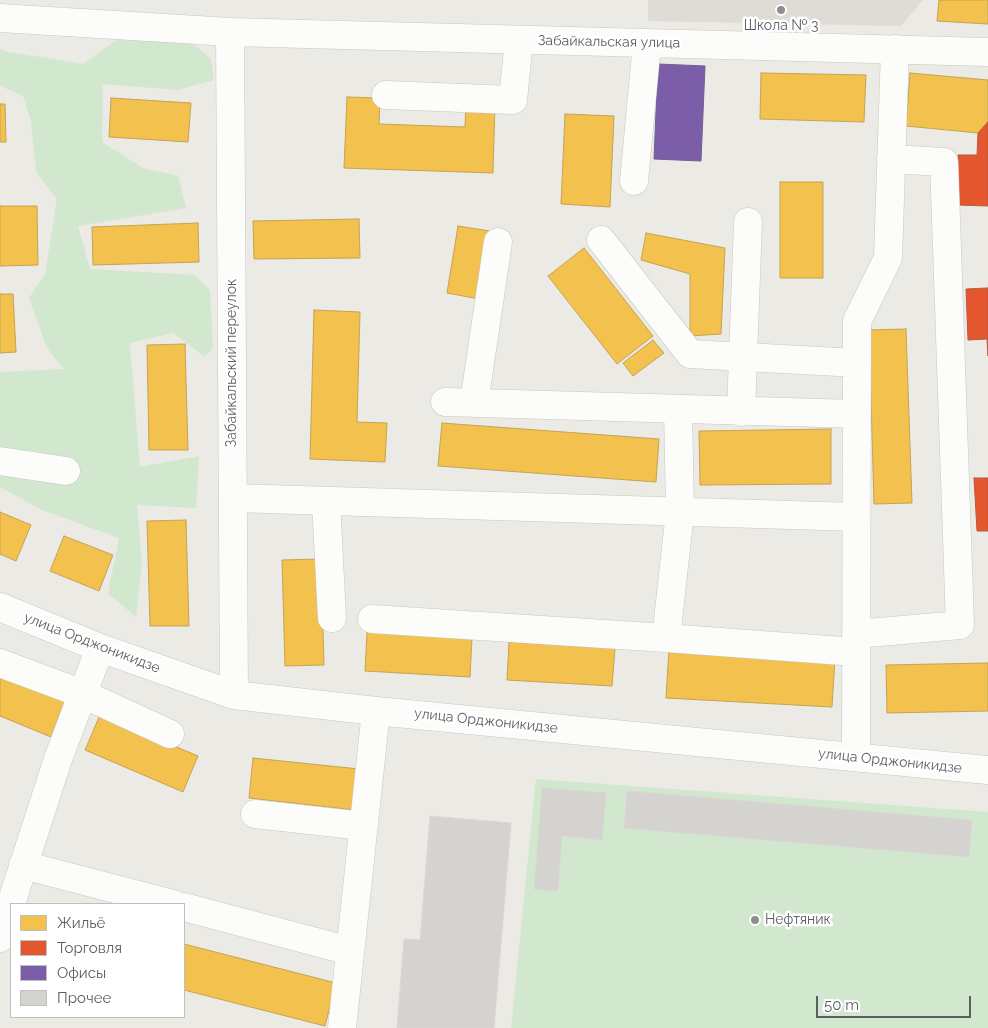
<!DOCTYPE html>
<html>
<head>
<meta charset="utf-8">
<style>
	body { margin:0 }
	#map { position:relative; width:988px; height:1028px; overflow:hidden; background:#ebeae4; font-family:Raleway,sans-serif }
	canvas { display:block }
	.legend { position:absolute; left:10px; top:903px; width:175px; height:115px; box-sizing:border-box; background:#fff; border:1px solid #bdbfc1; margin:0; padding:6px 9px; list-style:none; font-size:15px; color:#5a5e63 }
	.legend li { display:flex; align-items:center; gap:10px; height:25px }
	.legend b { width:25px; border:1px solid #bdbfc1 }
	.scale { position:absolute; left:816px; top:996px; width:155px; height:22px; box-sizing:border-box; border:2px solid #5a5e63; border-top:0; padding-left:6px; font-size:15px; line-height:18px; white-space:nowrap; color:#5a5e63; -webkit-text-stroke:4px #fff; paint-order:stroke }
</style>
</head>
<body>
<div id="map">
<canvas width="988" height="1028"></canvas>
<ul class="legend">
<li><b style="height:14px;background:#f2c14e"></b>Жильё</li>
<li><b style="height:14px;background:#e4572e"></b>Торговля</li>
<li><b style="height:14px;background:#7b5ea7"></b>Офисы</li>
<li><b style="height:14px;background:#d4d3cf"></b>Прочее</li>
</ul>
<div class="scale">50 m</div>
</div>
<script>
const context = document.querySelector('canvas').getContext('2d');
context.lineJoin = 'round';
function paint(path, color) { context.fillStyle = color; context.fill(path, 'evenodd'); }
const shape = rows => new Path2D(rows.map(r => 'M' + r).join(''));
function stroke(path, color, width, dash) { context.strokeStyle = color; context.lineWidth = width; context.lineCap = dash ? 'butt' : 'round'; context.setLineDash(dash || []); context.stroke(path); }
function write(font, color, halo, rows, align = 'center') {
  context.font = font + ' Raleway,sans-serif'; context.lineWidth = 5; context.setLineDash([]); context.textBaseline = 'middle'; context.strokeStyle = halo; context.fillStyle = color; for (const [text, x, y, turn = 0] of rows) {
    context.save(); context.translate(x, y); context.rotate((+turn || 0) * Math.PI / 180); context.textAlign = isNaN(turn) ? turn : align; if (halo) context.strokeText(text, 0, 0); context.fillText(text, 0, 0); context.restore();
  }
}
paint(shape([
	[648,0,923,0,901,26,648,21]
]), '#dedcd4');
paint(shape([
	[127,33,180,33,211,59,214,80,178,90,103,84,102,142,143,168,178,176,186,208,78,226,90,269,194,275,210,290,213,348,205,357,173,333,130,343,140,467,199,456,196,508,137,505,142,562,136,617,108,593,119,538,42,510,0,487,0,372,64,369,47,348,29,298,45,274,57,199,36,172,31,121,23,96,0,86,0,49,3,51,83,64],
	[536,779,988,812,988,1028,511,1028]
]), '#d1e8ce');
const homes = shape([
	[939,0,988,0,988,24,937,21,939,0],
	[761,73,866,75,864,122,760,119,761,73],
	[910,73,988,80,988,122,978,133,906,126,910,73],
	[347,97,380,98,379,124,465,127,466,101,495,102,493,173,344,168,347,97],
	[111,98,191,103,188,142,109,137,111,98],
	[0,104,5,104,6,142,0,142,0,104],
	[565,114,614,116,610,207,561,204,565,114],
	[780,182,823,182,823,278,780,278,780,182],
	[0,206,37,206,38,265,0,266,0,206],
	[359,219,360,258,254,259,253,221,359,219],
	[198,223,199,262,93,265,92,227,198,223],
	[458,226,490,231,479,299,447,293,458,226],
	[646,233,725,248,721,334,690,336,690,274,641,260,646,233],
	[584,248,653,336,617,364,548,276,584,248],
	[0,294,13,294,16,352,0,353,0,294],
	[314,310,360,312,357,422,387,423,385,462,310,459,314,310],
	[906,329,912,503,874,504,869,330,906,329],
	[653,340,664,353,633,376,623,363,653,340],
	[185,344,188,450,149,450,147,345,185,344],
	[442,423,659,439,656,482,438,466,442,423],
	[831,429,831,484,700,485,699,431,831,429],
	[0,512,31,525,16,561,0,554,0,512],
	[186,520,189,626,150,626,147,521,186,520],
	[64,536,113,555,99,591,50,571,64,536],
	[321,559,324,665,285,666,282,560,321,559],
	[367,632,472,638,470,677,365,671,367,632],
	[509,642,615,648,612,686,507,680,509,642],
	[669,649,835,658,832,707,666,698,669,649],
	[988,663,988,711,887,713,886,665,988,663],
	[0,675,65,701,51,737,0,716,0,675],
	[100,715,198,756,183,792,85,750,100,715],
	[253,758,359,769,355,810,249,798,253,758],
	[184,944,336,983,325,1026,184,990,184,944]
]);
paint(homes, '#f2c14e');
stroke(homes, '#c4a354', 1);
const shops = shape([
	[988,122,988,206,957,205,958,155,977,155,978,133,988,122],
	[988,288,988,356,987,339,968,340,966,289,988,288],
	[974,478,988,478,988,531,977,531,974,478]
]);
paint(shops, '#e4572e');
stroke(shops, '#bb593e', 1);
const offices = shape([
	[658,64,705,66,701,161,654,159,658,64]
]);
paint(offices, '#7b5ea7');
stroke(offices, '#715e93', 1);
const building = shape([
	[542,788,606,793,602,840,562,836,558,891,534,889,542,788],
	[627,791,972,820,969,857,624,828,627,791],
	[430,816,511,823,494,1028,397,1028,404,939,420,940,430,816]
]);
paint(building, '#d4d3cf');
stroke(building, '#dad8d4', 1);
const minor = shape([
	[0,18,230,32,988,52],
	[230,32,234,695],
	[386,95,513,100,519,40],
	[634,181,647,43],
	[601,240,690,354,857,363],
	[445,402,856,414],
	[474,403,498,242],
	[678,410,680,512,666,638,856,652],
	[741,412,748,222],
	[0,461,66,471],
	[233,498,856,517],
	[326,501,332,618],
	[0,607,100,648,234,695,376,711,988,770],
	[372,619,666,638],
	[856,634,960,625,944,162,891,159],
	[0,663,83,694,170,734],
	[856,757,857,321,888,258,895,49],
	[255,814,364,826],
	[23,865,173,904],
	[184,907,350,951],
	[0,938,58,759,100,648],
	[342,1028,376,711]
]);
stroke(minor, '#c7c7c5', 29);
stroke(minor, '#fcfcfb', 28);
for (const [x, y, r, color] of [
	[781,10,5,"#8d8f90"],
	[755,920,5,"#8d8f90"]
]) { const dot = new Path2D(); dot.arc(x, y, r, 0, 2 * Math.PI); context.fillStyle = color; context.fill(dot); stroke(dot, '#fff', 2); }
write('14px', '#5a5e63', '#fff', [
	["Школа № 3",781,26],
	["Нефтяник",765,920,"left"]
]);
write('14px', '#5a5e63', '#fff', [
	["Забайкальская улица",609,42,1],
	["Забайкальский переулок",232,363,-90],
	["улица Орджоникидзе",92,643,21],
	["улица Орджоникидзе",486,721,6],
	["улица Орджоникидзе",890,761,6]
]);
</script>
</body>
</html>
